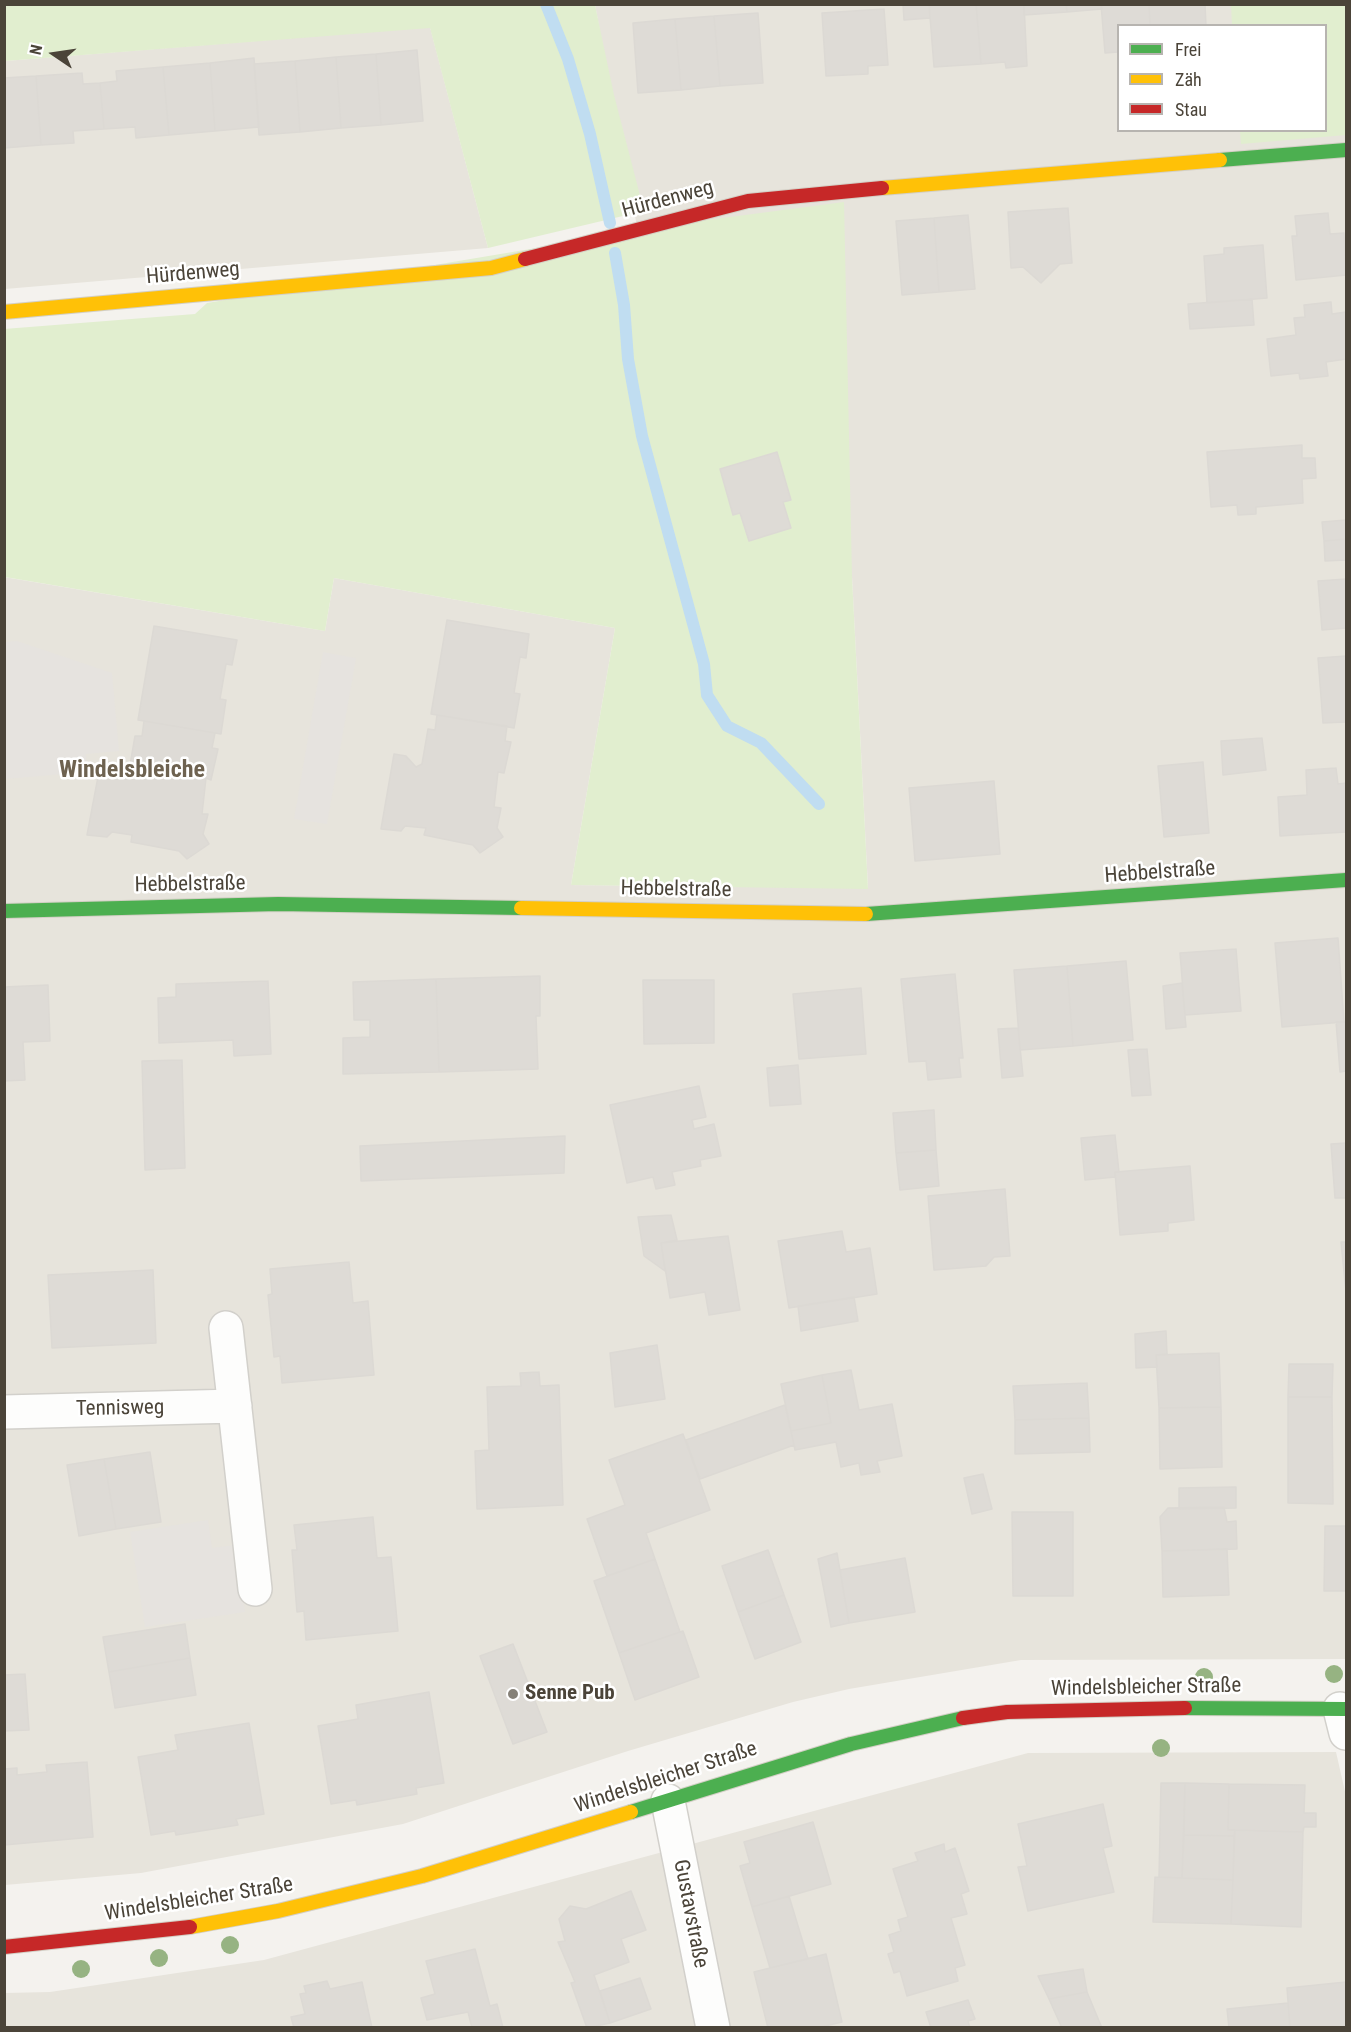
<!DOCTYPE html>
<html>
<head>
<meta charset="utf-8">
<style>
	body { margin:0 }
	#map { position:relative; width:1351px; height:2032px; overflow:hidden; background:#f4f2ee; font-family:"Roboto Condensed",sans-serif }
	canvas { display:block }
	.frame { position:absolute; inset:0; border:6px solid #4b4439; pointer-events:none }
	.legend { position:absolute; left:1117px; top:24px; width:210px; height:108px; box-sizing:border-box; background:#fff; border:2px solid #b7b4b0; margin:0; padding:8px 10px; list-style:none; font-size:18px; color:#4b4439 }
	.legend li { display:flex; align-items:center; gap:12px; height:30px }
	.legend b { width:30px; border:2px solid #b7b4b0 }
	.north { position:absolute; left:24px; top:24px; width:60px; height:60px; -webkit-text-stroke:4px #fff; paint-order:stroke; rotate:283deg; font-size:16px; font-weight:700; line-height:24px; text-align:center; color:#4b4439 }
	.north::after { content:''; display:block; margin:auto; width:21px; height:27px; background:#4b4439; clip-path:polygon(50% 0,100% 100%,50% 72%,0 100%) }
</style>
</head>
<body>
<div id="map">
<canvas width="1351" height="2032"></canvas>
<div class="frame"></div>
<ul class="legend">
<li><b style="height:8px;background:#4caf50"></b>Frei</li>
<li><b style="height:8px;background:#ffc107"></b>Zäh</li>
<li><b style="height:8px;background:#c62828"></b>Stau</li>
</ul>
<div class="north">N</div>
</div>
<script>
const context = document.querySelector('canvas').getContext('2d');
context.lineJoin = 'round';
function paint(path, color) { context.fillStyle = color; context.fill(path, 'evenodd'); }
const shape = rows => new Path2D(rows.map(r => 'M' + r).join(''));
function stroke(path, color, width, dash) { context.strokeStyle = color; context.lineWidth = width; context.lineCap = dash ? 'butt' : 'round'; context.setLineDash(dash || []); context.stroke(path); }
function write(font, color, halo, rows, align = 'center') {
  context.font = font + ' "Roboto Condensed",sans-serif'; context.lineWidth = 5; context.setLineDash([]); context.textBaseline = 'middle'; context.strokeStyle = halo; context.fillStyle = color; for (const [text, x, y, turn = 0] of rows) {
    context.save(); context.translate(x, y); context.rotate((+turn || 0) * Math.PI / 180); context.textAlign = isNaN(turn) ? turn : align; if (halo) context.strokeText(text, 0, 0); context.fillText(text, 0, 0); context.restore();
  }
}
paint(shape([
	[595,5,1346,5,1346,1659,1021,1660,849,1689,793,1702,628,1751,403,1824,141,1873,5,1885,4,577,325,631,334,578,615,628,571,885,868,888,852,577,639,237],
	[1118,26,1326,26,1326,130,1118,130],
	[430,27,488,248,5,289,5,61],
	[1336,1752,1346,1796,1346,2027,5,2028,4,1993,50,1992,264,1960,1028,1753]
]), '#e7e4dc');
paint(shape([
	[5,5,595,5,614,95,644,211,488,248,430,28,5,61],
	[1231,5,1346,5,1346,135,1241,144,1240,131,1326,130,1326,26,1232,25],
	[844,202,852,577,868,889,571,885,615,628,334,578,325,631,5,577,4,329,195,314,207,303,692,222]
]), '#e1eecf');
paint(shape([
	[17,641,112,673,119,751,86,754,87,772,5,779,5,642],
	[323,652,356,658,327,824,294,819],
	[208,1520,212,1548,235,1545,245,1612,145,1627,130,1532]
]), '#e6e3df');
stroke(shape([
	[546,4,568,59,590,134,610,223],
	[615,253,624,305,628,359,642,436,704,664,707,695,727,726,761,743,819,804]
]), '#c0ddf1', 12);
const building = shape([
	[903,4,929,4,930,18,904,20,903,4],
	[929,4,976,4,981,64,934,67,929,4],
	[976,4,1024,4,1027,66,1006,68,1005,62,981,64,976,4],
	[1024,4,1066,4,1067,12,1024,15,1024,4],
	[1066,4,1101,4,1102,9,1067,12,1066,4],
	[1101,4,1149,4,1150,26,1118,26,1118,52,1105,53,1101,4],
	[1149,4,1205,4,1206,26,1150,26,1149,4],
	[884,9,888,65,868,66,868,74,826,76,822,13,884,9],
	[758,13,763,83,720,86,714,16,758,13],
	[714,16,720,86,681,90,675,19,714,16],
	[675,19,681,90,638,93,633,23,675,19],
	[417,50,423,121,381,125,376,54,417,50],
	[376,54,381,125,341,128,336,57,376,54],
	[336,57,341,128,300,132,295,61,336,57],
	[254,58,259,127,215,131,210,63,254,58],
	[295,61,300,132,259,135,254,64,295,61],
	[210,63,215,131,169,135,163,67,210,63],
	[163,67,169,135,136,138,135,127,104,129,100,83,117,81,116,71,163,67],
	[82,73,83,84,100,83,104,129,73,131,74,143,41,145,36,76,82,73],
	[36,76,41,145,4,148,4,78,36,76],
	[1068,208,1072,263,1060,264,1041,283,1023,267,1011,268,1008,212,1068,208],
	[1328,213,1330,234,1344,233,1346,275,1296,280,1292,236,1297,236,1295,216,1328,213],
	[968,215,975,289,939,292,934,218,968,215],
	[934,218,939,292,902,295,896,221,934,218],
	[1263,245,1267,298,1207,303,1204,256,1224,254,1224,248,1263,245],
	[1252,299,1254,325,1190,329,1188,304,1252,299],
	[1331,302,1332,314,1346,312,1346,359,1326,362,1328,376,1300,379,1299,373,1271,376,1267,339,1296,335,1294,318,1305,317,1304,305,1331,302],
	[1302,445,1302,458,1315,458,1316,478,1302,479,1303,503,1256,507,1256,514,1238,515,1237,505,1211,507,1207,452,1302,445],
	[777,452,791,500,783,502,791,528,749,541,740,513,733,515,720,469,777,452],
	[1346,520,1346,539,1324,541,1322,522,1346,520],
	[1346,539,1346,560,1325,561,1324,541,1346,539],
	[1346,579,1346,628,1322,630,1318,581,1346,579],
	[447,620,529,634,526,658,520,657,514,693,520,694,514,728,431,714,447,620],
	[154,626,237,640,232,665,226,664,220,699,226,700,221,734,138,720,154,626],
	[1346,656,1346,722,1323,723,1318,658,1346,656],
	[437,715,507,726,505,741,511,742,504,773,498,772,494,807,501,808,497,828,503,837,480,853,473,845,424,835,426,828,405,826,401,831,381,829,394,754,406,756,416,767,422,764,428,729,435,730,437,715],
	[144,721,215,733,212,748,218,749,211,780,206,778,202,814,208,814,203,834,209,844,187,859,179,851,131,842,132,835,112,832,107,837,87,835,101,761,114,763,122,774,129,771,135,736,142,736,144,721],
	[1262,738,1266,770,1223,775,1221,741,1262,738],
	[1203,762,1209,833,1164,837,1158,766,1203,762],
	[1336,768,1338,784,1346,783,1346,832,1280,836,1278,797,1307,795,1306,770,1336,768],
	[994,781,1000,854,915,861,909,788,994,781],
	[1338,938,1344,1022,1282,1027,1275,943,1338,938],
	[1236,949,1241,1011,1185,1015,1180,953,1236,949],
	[1126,961,1133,1040,1073,1046,1067,966,1126,961],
	[1067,966,1073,1046,1020,1050,1014,970,1067,966],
	[955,974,963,1058,959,1058,961,1077,928,1080,926,1061,909,1062,901,979,955,974],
	[540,976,540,1016,536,1016,538,1069,439,1072,436,979,540,976],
	[436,979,439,1072,343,1074,343,1038,370,1037,370,1020,354,1020,353,982,436,979],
	[643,980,714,980,714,1043,644,1044,643,980],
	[268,981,271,1054,234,1056,233,1040,159,1043,158,998,176,997,176,984,268,981],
	[1182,983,1186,1027,1166,1029,1163,986,1182,983],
	[48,985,50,1041,23,1042,25,1080,4,1081,4,987,48,985],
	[861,988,866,1054,799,1059,793,994,861,988],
	[1336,1022,1346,1022,1346,1071,1340,1072,1336,1022],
	[1018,1028,1023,1076,1002,1078,998,1029,1018,1028],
	[1147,1049,1151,1095,1132,1096,1128,1050,1147,1049],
	[182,1060,185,1168,145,1170,142,1061,182,1060],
	[798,1065,801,1104,770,1106,767,1068,798,1065],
	[699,1086,706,1117,692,1120,694,1129,714,1124,721,1156,700,1160,701,1166,672,1172,675,1185,656,1189,653,1177,627,1183,610,1105,699,1086],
	[934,1110,936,1150,896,1153,893,1113,934,1110],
	[1115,1135,1119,1172,1115,1172,1115,1177,1085,1180,1081,1138,1115,1135],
	[565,1136,564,1173,361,1181,360,1146,565,1136],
	[1346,1143,1346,1198,1335,1198,1331,1144,1346,1143],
	[936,1150,939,1186,900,1190,896,1153,936,1150],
	[1190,1166,1194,1220,1168,1223,1168,1231,1120,1235,1115,1172,1190,1166],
	[1005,1189,1010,1256,994,1257,986,1266,934,1270,928,1196,1005,1189],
	[671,1215,677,1240,661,1243,665,1271,644,1256,638,1217,671,1215],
	[842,1231,846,1252,870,1248,877,1294,789,1308,778,1241,842,1231],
	[728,1236,740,1310,709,1315,705,1292,670,1298,661,1243,728,1236],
	[1341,1242,1346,1242,1346,1292,1341,1242],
	[349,1262,353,1303,368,1301,374,1375,282,1383,280,1356,274,1357,268,1295,272,1294,270,1269,349,1262],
	[153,1270,156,1343,52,1348,48,1275,153,1270],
	[854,1297,858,1321,801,1331,798,1306,854,1297],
	[1166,1331,1167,1354,1156,1355,1157,1367,1136,1368,1135,1334,1166,1331],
	[657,1345,665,1399,615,1407,610,1353,657,1345],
	[1219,1353,1221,1407,1159,1408,1156,1355,1219,1353],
	[1289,1364,1333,1364,1332,1397,1288,1397,1289,1364],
	[851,1370,859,1410,892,1404,902,1456,877,1461,880,1472,861,1475,859,1463,841,1467,836,1442,795,1450,791,1431,831,1423,822,1375,851,1370],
	[539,1372,540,1386,559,1385,563,1505,477,1509,475,1451,489,1450,487,1387,521,1386,520,1373,539,1372],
	[822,1375,831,1423,791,1431,781,1384,822,1375],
	[1087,1383,1089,1418,1015,1420,1013,1386,1087,1383],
	[1288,1397,1332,1397,1333,1504,1288,1503,1288,1397],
	[785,1405,794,1445,700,1479,686,1440,785,1405],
	[1221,1407,1222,1467,1160,1469,1159,1408,1221,1407],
	[1089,1418,1090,1452,1015,1454,1015,1420,1089,1418],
	[683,1434,710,1510,646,1533,655,1559,607,1576,587,1519,625,1505,609,1460,683,1434],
	[150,1452,161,1522,116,1529,104,1459,150,1452],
	[104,1459,116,1529,79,1536,67,1465,104,1459],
	[983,1474,992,1509,972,1514,964,1478,983,1474],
	[1236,1487,1236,1508,1179,1509,1179,1488,1236,1487],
	[1224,1507,1227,1522,1236,1521,1237,1549,1162,1551,1160,1517,1168,1508,1224,1507],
	[1012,1512,1073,1512,1073,1596,1013,1596,1012,1512],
	[373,1517,377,1558,391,1557,398,1631,306,1640,304,1611,297,1612,292,1550,297,1550,294,1525,373,1517],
	[1325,1526,1346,1526,1346,1591,1324,1591,1325,1526],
	[1227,1549,1229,1595,1163,1597,1162,1551,1227,1549],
	[768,1550,784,1595,738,1612,722,1566,768,1550],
	[837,1553,849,1623,831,1627,818,1559,837,1553],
	[905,1558,915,1612,849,1623,840,1570,905,1558],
	[655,1559,680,1632,619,1653,594,1581,655,1559],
	[784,1595,801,1642,755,1659,738,1612,784,1595],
	[185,1624,190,1658,109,1672,103,1637,185,1624],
	[683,1631,699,1677,635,1700,619,1653,683,1631],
	[513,1644,547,1732,513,1744,480,1656,513,1644],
	[190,1658,196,1695,115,1708,109,1672,190,1658],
	[25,1674,29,1730,4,1731,4,1675,25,1674],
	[429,1692,444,1783,416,1788,417,1794,357,1805,356,1800,331,1804,318,1726,358,1719,356,1705,429,1692],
	[249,1723,264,1814,236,1819,238,1825,176,1835,175,1831,151,1835,138,1757,178,1750,175,1735,249,1723],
	[87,1762,93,1837,4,1845,4,1769,17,1768,17,1775,47,1772,46,1765,87,1762],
	[1161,1783,1185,1783,1182,1878,1159,1877,1161,1783],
	[1185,1783,1229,1784,1228,1830,1235,1830,1234,1836,1184,1835,1185,1783],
	[1229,1784,1305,1785,1304,1813,1316,1813,1316,1827,1304,1827,1303,1832,1228,1830,1229,1784],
	[1103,1804,1112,1846,1103,1848,1114,1892,1028,1911,1018,1867,1027,1866,1018,1824,1103,1804],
	[813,1822,831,1884,752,1907,740,1866,750,1863,744,1842,813,1822],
	[1235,1830,1303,1832,1301,1927,1231,1924,1235,1830],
	[1184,1835,1234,1836,1233,1880,1182,1878,1184,1835],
	[944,1844,945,1852,955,1848,969,1891,961,1894,967,1914,951,1918,965,1965,955,1968,958,1981,907,1996,900,1971,894,1973,888,1954,894,1952,889,1935,901,1931,898,1920,908,1917,893,1869,918,1861,915,1853,944,1844],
	[1155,1877,1233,1880,1231,1924,1153,1922,1155,1877],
	[631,1891,646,1930,621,1939,629,1962,594,1975,610,2023,587,2028,571,1983,575,1982,558,1942,565,1941,559,1919,570,1906,586,1909,631,1891],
	[789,1896,808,1959,770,1968,752,1907,789,1896],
	[475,1949,490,2006,497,2004,503,2028,472,2028,468,2012,427,2020,421,1998,435,1994,426,1961,475,1949],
	[826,1954,842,2022,817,2028,768,2028,754,1972,826,1954],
	[1083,1969,1087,1992,1049,1999,1038,1976,1083,1969],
	[640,1978,651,2009,610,2023,600,1991,640,1978],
	[327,1981,330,1989,362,1982,372,2028,294,2028,291,2017,305,2014,300,1994,306,1993,304,1986,327,1981],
	[1346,1982,1346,2028,1290,2028,1287,1988,1346,1982],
	[1087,1992,1102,2028,1062,2028,1049,1999,1087,1992],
	[968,2000,975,2019,968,2021,970,2028,931,2028,926,2012,968,2000],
	[1288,2003,1290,2028,1229,2028,1227,2009,1288,2003]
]);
paint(building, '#dedbd6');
stroke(building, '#dcd9d4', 1.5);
const street = shape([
	[226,1328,255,1589],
	[4,1412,235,1406],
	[1340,1709,1346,1733],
	[668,1801,713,2028]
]);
const fast = shape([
	[1220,160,1346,150],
	[4,911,278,904,521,908],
	[866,914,1346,880],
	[1185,1708,1346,1709],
	[631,1812,851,1744,963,1718]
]);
const slow = shape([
	[882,188,1220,160],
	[4,312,491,268,525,259],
	[521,908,866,914],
	[190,1927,278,1911,422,1876,631,1812]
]);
const jam = shape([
	[525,259,748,201,882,188],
	[963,1718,1007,1712,1185,1708],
	[4,1947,190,1927]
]);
stroke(street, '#d2d0cb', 36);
stroke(fast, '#d3cfc5', 16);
stroke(slow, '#d3cfc5', 16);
stroke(jam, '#d3cfc5', 16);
stroke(street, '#fdfdfc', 33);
stroke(fast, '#4caf50', 14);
stroke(slow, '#ffc107', 14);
stroke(jam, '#c62828', 14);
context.fillStyle = '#96b382';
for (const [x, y] of [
	[1334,1674],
	[1204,1677],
	[1161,1748],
	[230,1945],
	[159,1958],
	[81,1969]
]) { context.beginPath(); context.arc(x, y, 9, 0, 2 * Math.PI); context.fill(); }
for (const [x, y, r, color] of [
	[513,1694,6,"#868178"]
]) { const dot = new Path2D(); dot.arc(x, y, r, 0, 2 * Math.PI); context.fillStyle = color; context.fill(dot); stroke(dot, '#fff', 2); }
write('21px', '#4b4439', '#fff', [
	["Hürdenweg",668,200,-15],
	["Hürdenweg",193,274,-5],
	["Hebbelstraße",1160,873,-4],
	["Hebbelstraße",190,885,-1],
	["Hebbelstraße",676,890,1],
	["Tennisweg",120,1409,-1],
	["Windelsbleicher Straße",1146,1688,-1],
	["Windelsbleicher Straße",666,1778,-18],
	["Windelsbleicher Straße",199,1900,-9],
	["Gustavstraße",690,1914,79]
]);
write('bold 21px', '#4b4439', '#fff', [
	["Senne Pub",525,1694]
], 'left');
write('bold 24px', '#6e6250', '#fff', [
	["Windelsbleiche",132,771]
]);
</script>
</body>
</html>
